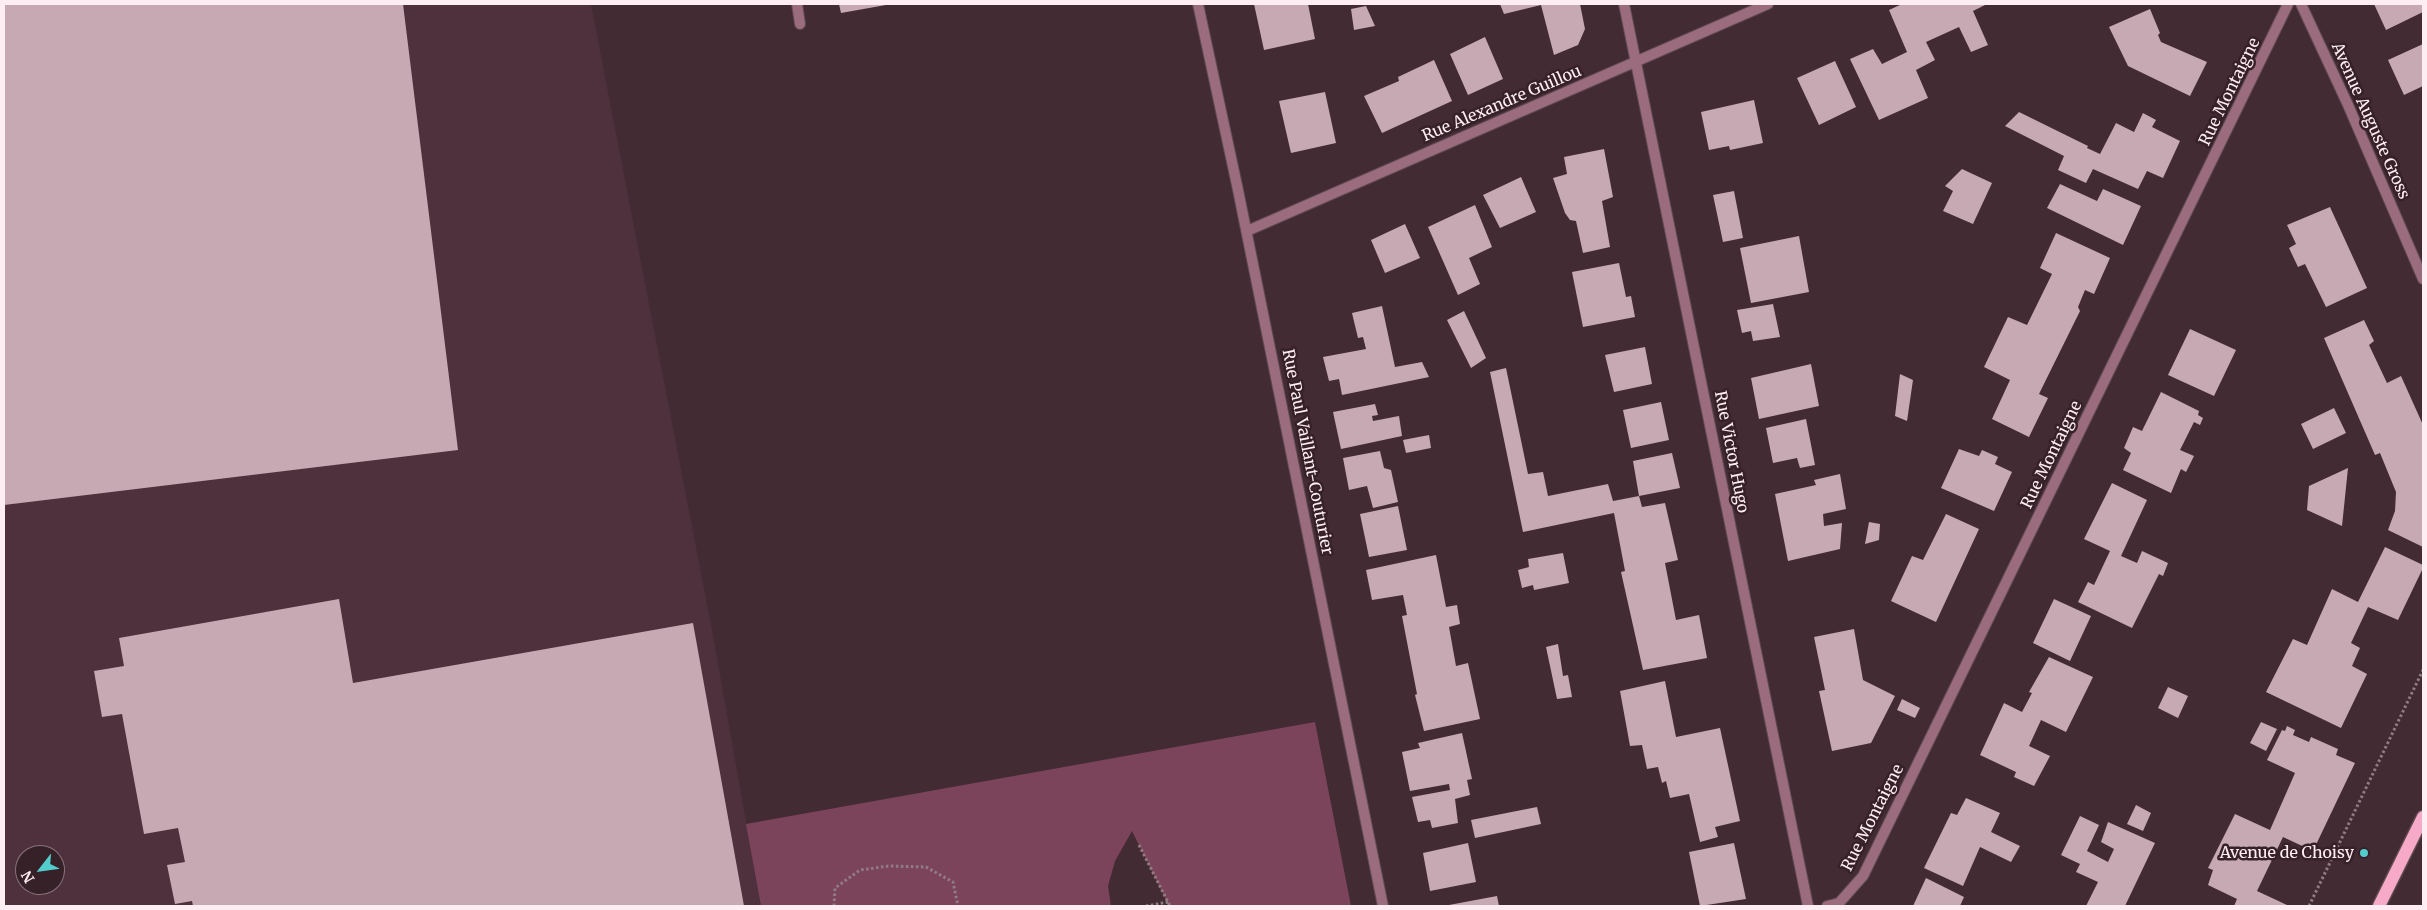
<!DOCTYPE html>
<html>
<head>
<meta charset="utf-8">
<style>
	body { margin:0 }
	#map { position:relative; width:2427px; height:910px; overflow:hidden; background:#422b33; font-family:Merriweather,serif }
	canvas { display:block }
	.frame { position:absolute; inset:0; border:5px solid #feeef3; pointer-events:none }
	.north { position:absolute; left:15px; top:845px; width:50px; height:50px; box-sizing:border-box; background:#372129; border:1px solid #87737a; border-radius:50%; rotate:240deg; font-size:14px; font-weight:700; line-height:20px; text-align:center; color:#feeef3 }
	.north::after { content:''; display:block; margin:auto; width:18px; height:22px; background:#53cdcb; clip-path:polygon(50% 0,100% 100%,50% 72%,0 100%) }
</style>
</head>
<body>
<div id="map">
<canvas width="2427" height="910"></canvas>
<div class="frame"></div>
<div class="north">N</div>
</div>
<script>
const context = document.querySelector('canvas').getContext('2d');
context.lineJoin = 'round';
function paint(path, color) { context.fillStyle = color; context.fill(path, 'evenodd'); }
const shape = rows => new Path2D(rows.map(r => 'M' + r).join(''));
function stroke(path, color, width, dash) { context.strokeStyle = color; context.lineWidth = width; context.lineCap = dash ? 'butt' : 'round'; context.setLineDash(dash || []); context.stroke(path); }
function write(font, color, halo, rows, align = 'center') {
  context.font = font + ' Merriweather,serif'; context.lineWidth = 5; context.setLineDash([]); context.textBaseline = 'middle'; context.strokeStyle = halo; context.fillStyle = color; for (const [text, x, y, turn = 0] of rows) {
    context.save(); context.translate(x, y); context.rotate((+turn || 0) * Math.PI / 180); context.textAlign = isNaN(turn) ? turn : align; if (halo) context.strokeText(text, 0, 0); context.fillText(text, 0, 0); context.restore();
  }
}
paint(shape([
	[4,4,591,4,712,630,761,906,4,906],
	[25,855,55,855,55,885,25,885]
]), '#4f313d');
paint(shape([
	[1315,722,1351,906,1169,906,1132,831,1115,861,1108,886,1111,906,761,906,746,824]
]), '#7c445b');
paint(shape([
	[4,4,403,4,458,450,4,505],
	[839,4,886,4,886,5,841,13],
	[1254,4,1308,4,1315,39,1264,50],
	[1500,4,1580,4,1585,29,1578,45,1554,55,1541,5,1504,14],
	[1902,4,1987,4,1973,11,1988,45,1971,52,1959,27,1926,42,1935,60,1916,70,1928,98,1879,120,1850,59,1873,49,1882,64,1907,52,1889,10],
	[2374,4,2423,4,2423,12,2386,30],
	[1366,6,1375,26,1354,30,1351,9],
	[2150,9,2160,33,2158,35,2161,42,2207,62,2190,96,2128,66,2109,27],
	[1485,37,1503,79,1468,95,1450,54],
	[2423,44,2423,86,2404,95,2388,60],
	[1434,60,1452,101,1382,133,1364,96,1399,81,1398,77],
	[1835,61,1856,107,1819,125,1797,78],
	[1325,92,1336,143,1291,153,1279,101],
	[1754,100,1763,143,1730,150,1729,146,1709,150,1701,112],
	[2019,112,2088,146,2087,148,2100,154,2116,123,2134,132,2143,113,2156,120,2152,127,2180,141,2163,178,2147,171,2138,189,2093,169,2086,183,2058,170,2064,156,2005,126],
	[1604,149,1613,197,1602,201,1610,247,1583,253,1576,221,1570,220,1565,213,1553,178,1567,174,1564,157],
	[1962,169,1992,183,1973,224,1943,211,1953,191,1945,186],
	[1521,177,1536,212,1500,228,1483,195],
	[2060,184,2097,201,2103,189,2141,206,2123,245,2047,208],
	[1734,191,1743,238,1723,242,1713,195],
	[1475,205,1492,247,1469,258,1480,284,1458,295,1428,227],
	[2330,207,2367,288,2326,307,2305,264,2298,267,2289,248,2296,244,2287,225],
	[1405,224,1420,258,1385,273,1371,240],
	[2056,233,2110,258,2094,294,2085,290,2078,307,2080,311,2039,394,2048,398,2029,437,1992,419,2010,380,1984,367,2008,317,2027,325,2052,274,2040,268],
	[1799,236,1809,292,1751,303,1740,248],
	[1619,263,1626,297,1631,296,1635,317,1583,327,1572,272],
	[1773,304,1780,337,1753,341,1751,331,1742,333,1737,310],
	[1382,306,1395,367,1422,362,1429,377,1342,395,1339,379,1329,381,1323,357,1366,349,1363,337,1358,338,1352,313],
	[1464,311,1486,358,1471,368,1447,320],
	[2364,320,2374,341,2369,345,2387,383,2401,376,2423,425,2423,547,2388,530,2395,511,2396,492,2380,453,2375,455,2324,338],
	[2190,329,2236,350,2214,396,2168,375],
	[1645,347,1652,384,1614,392,1605,355],
	[1811,364,1819,406,1759,419,1751,378],
	[1506,368,1528,474,1543,472,1548,496,1608,484,1613,501,1639,496,1633,461,1672,453,1680,488,1639,496,1642,507,1665,503,1678,560,1665,563,1676,620,1699,615,1707,658,1643,670,1621,572,1625,571,1614,513,1523,532,1490,372],
	[1900,374,1913,380,1907,421,1895,416],
	[2161,392,2199,411,2198,415,2203,418,2200,425,2194,422,2180,450,2194,456,2186,472,2181,469,2171,493,2123,470,2131,453,2124,448,2133,427,2142,431],
	[1661,402,1669,440,1631,448,1623,410],
	[1375,404,1378,415,1372,416,1373,421,1399,416,1402,436,1341,449,1333,412],
	[2334,408,2346,433,2313,449,2301,424],
	[1806,419,1815,465,1800,468,1797,458,1773,463,1766,428],
	[1429,435,1431,448,1406,453,1403,440],
	[1959,449,1979,456,1982,450,1998,457,1995,464,2012,472,1994,511,1941,488],
	[1380,451,1384,468,1391,470,1398,502,1373,508,1367,486,1349,490,1343,458],
	[2348,468,2342,526,2307,510,2309,486],
	[1840,474,1846,509,1823,514,1824,526,1842,523,1840,549,1788,561,1775,494,1816,485,1814,480],
	[2112,483,2147,500,2121,556,2137,563,2142,551,2168,563,2163,576,2159,574,2132,628,2078,602,2088,582,2094,585,2110,551,2084,539],
	[1398,506,1407,550,1369,557,1360,514],
	[1946,514,1979,529,1936,622,1891,601,1912,556,1923,560],
	[1869,522,1880,524,1879,540,1865,544],
	[2385,547,2423,565,2423,568,2398,620,2368,607,2351,643,2360,648,2352,666,2367,674,2341,728,2266,692,2293,639,2307,645,2332,589,2358,602],
	[1563,553,1569,583,1534,590,1533,585,1522,588,1518,570,1529,567,1528,559],
	[1436,555,1446,607,1457,605,1460,624,1449,627,1456,666,1468,663,1480,719,1424,731,1415,695,1417,694,1402,616,1407,615,1403,595,1372,600,1366,570],
	[339,599,353,683,693,623,744,906,193,906,192,901,175,904,167,865,185,862,178,828,144,834,122,714,102,717,94,671,124,666,119,638],
	[2054,599,2091,616,2070,661,2033,643],
	[1854,629,1863,680,1895,696,1871,743,1832,751,1819,691,1825,690,1814,637],
	[1558,644,1563,676,1568,675,1572,697,1557,699,1546,647],
	[2049,657,2093,677,2066,732,2041,720,2029,746,2050,756,2034,786,2014,777,2016,772,1980,755,2004,703,2022,712,2032,693,2029,692],
	[1665,681,1676,737,1720,728,1740,821,1715,827,1718,837,1700,842,1689,794,1670,798,1666,781,1662,783,1658,767,1647,769,1642,745,1630,746,1620,691],
	[2168,687,2188,696,2178,718,2158,708],
	[1902,699,1920,708,1915,718,1897,710],
	[2261,722,2277,729,2266,751,2250,743],
	[2287,726,2295,730,2293,735,2309,742,2311,737,2338,749,2336,755,2355,763,2313,851,2283,837,2257,891,2287,905,2286,906,2234,906,2237,899,2208,885,2213,870,2208,868,2235,814,2270,830,2295,773,2267,760,2282,730,2285,731],
	[1462,733,1472,779,1467,780,1470,795,1455,799,1458,823,1432,828,1430,820,1418,822,1412,797,1450,790,1449,784,1410,791,1402,752,1420,748,1418,743],
	[1966,798,2000,813,1991,832,2020,846,2011,862,1980,847,1963,886,1924,868,1951,813,1957,815],
	[2136,805,2151,813,2143,831,2127,824],
	[1537,807,1541,824,1475,838,1471,820],
	[2080,816,2099,825,2087,851,2108,862,2114,849,2101,842,2108,822,2155,843,2125,906,2086,906,2098,882,2076,872,2080,864,2061,855],
	[1468,843,1476,882,1430,891,1423,853],
	[1734,843,1746,899,1700,906,1689,852],
	[1926,878,1964,897,1960,906,1913,906],
	[1497,896,1499,906,1449,906,1449,905]
]), '#c7a9b4');
const service = shape([
	[797,4,800,24]
]);
const minor = shape([
	[1198,4,1238,190,1383,906],
	[1624,4,1808,906],
	[1247,231,1768,4],
	[1827,906,1839,903,1863,876,2288,4]
]);
const tertiary = shape([
	[2301,4,2348,105,2423,279]
]);
const primary = shape([
	[2379,906,2423,817]
]);
stroke(service, '#604a52', 12);
stroke(minor, '#604a52', 12);
stroke(tertiary, '#604a52', 12);
stroke(primary, '#604a52', 15);
stroke(shape([
	[1139,845,1170,906],
	[834,906,835,888,860,870,889,866,926,867,953,882,958,906],
	[1146,906,1168,902],
	[2309,906,2423,670]
]), '#907c83', 3, [2.5, 2.5]);
stroke(service, '#9a6c7d', 10);
stroke(minor, '#9a6c7d', 10);
stroke(tertiary, '#9a6c7d', 10);
stroke(primary, '#f6aac7', 12);
for (const [x, y, r, color] of [
	[2364,853,5,"#53cdcb"]
]) { const dot = new Path2D(); dot.arc(x, y, r, 0, 2 * Math.PI); context.fillStyle = color; context.fill(dot); stroke(dot, '#372129', 2); }
write('16px', '#feeef3', '#372129', [
	["Rue Montaigne",2230,92,-64],
	["Rue Alexandre Guillou",1502,104,-23],
	["Avenue Auguste Gross",2370,121,66],
	["Rue Paul Vaillant-Couturier",1307,452,79],
	["Rue Victor Hugo",1731,452,79],
	["Rue Montaigne",2052,455,-64],
	["Rue Montaigne",1873,818,-63]
]);
write('16px', '#feeef3', '#372129', [
	["Avenue de Choisy",2354,853]
], 'right');
</script>
</body>
</html>
